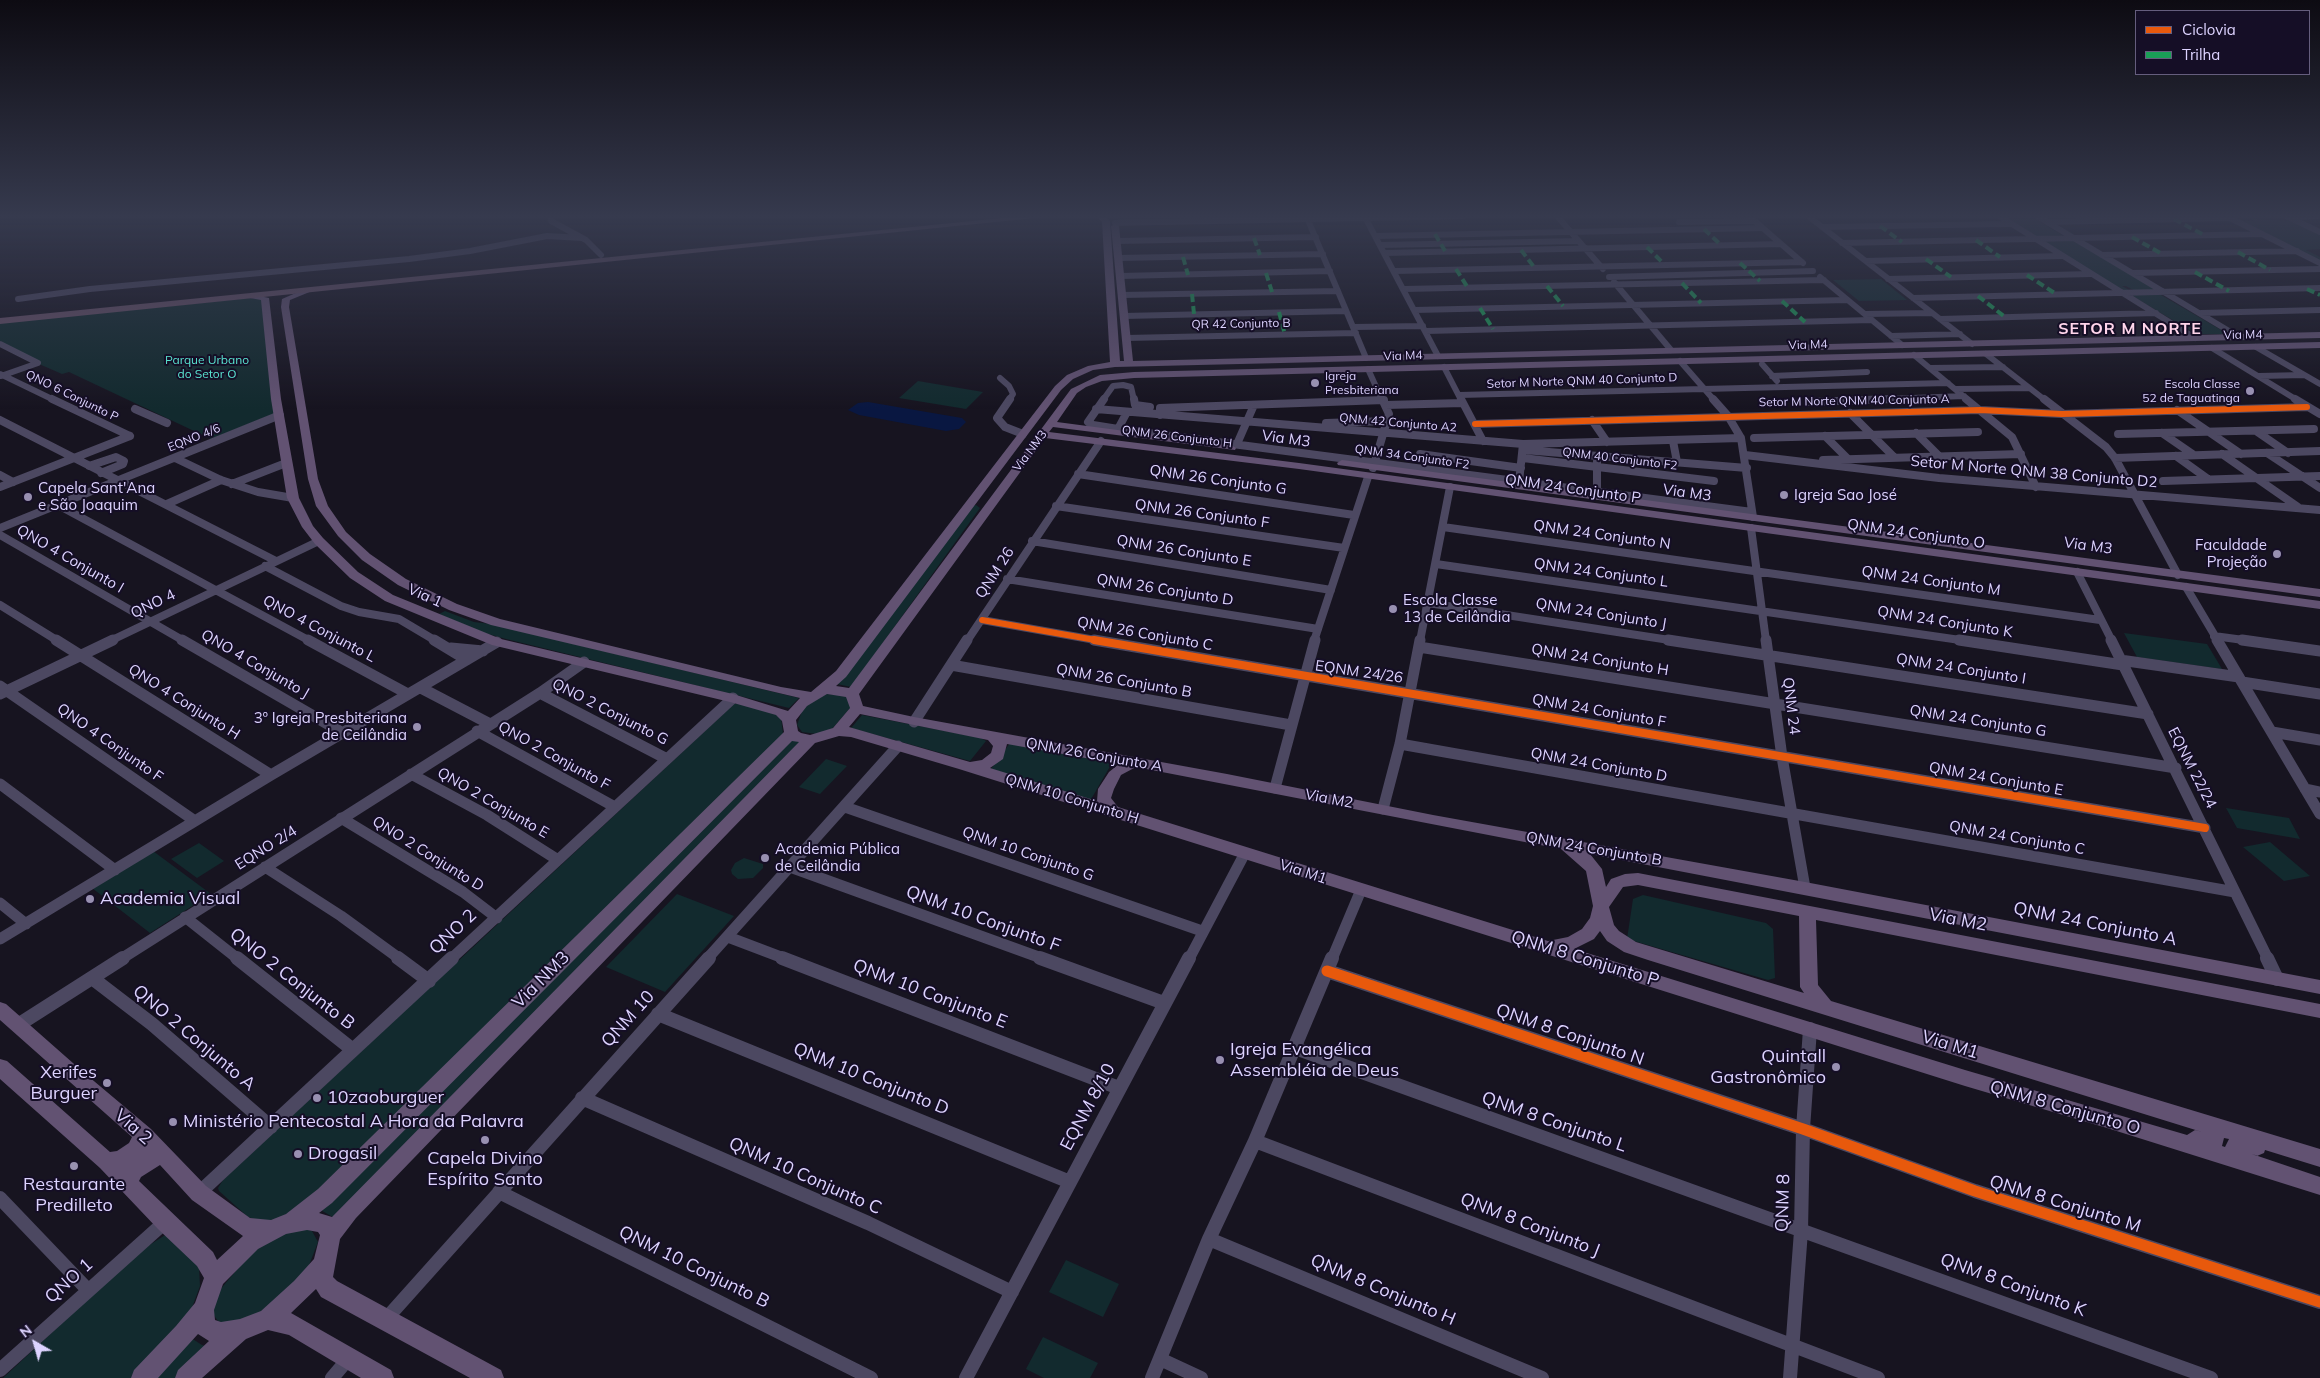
<!DOCTYPE html>
<html>
<head>
<meta charset="utf-8">
<style>
	body { margin:0 }
	#map { position:relative; width:2320px; height:1378px; overflow:hidden; background:#171420; font-family:Mulish,sans-serif }
	canvas { display:block }
	.legend { position:absolute; left:2135px; top:10px; width:175px; height:65px; box-sizing:border-box; background:#150e26; border:1px solid #655d7d; margin:0; padding:6px 9px; list-style:none; font-size:15px; color:#ddd3ff }
	.legend li { display:flex; align-items:center; gap:10px; height:25px }
	.legend b { width:25px; border:1px solid #655d7d }
	.north { position:absolute; left:10px; top:1318px; width:50px; height:50px; -webkit-text-stroke:4px #150e26; paint-order:stroke; rotate:322deg; font-size:14px; font-weight:700; line-height:20px; text-align:center; color:#ddd3ff }
	.north::after { content:''; display:block; margin:auto; width:18px; height:22px; background:#ddd3ff; clip-path:polygon(50% 0,100% 100%,50% 72%,0 100%) }
</style>
</head>
<body>
<div id="map">
<canvas width="2320" height="1378"></canvas>
<ul class="legend">
<li><b style="height:6px;background:#e8590c"></b>Ciclovia</li>
<li><b style="height:6px;background:#1a9f57"></b>Trilha</li>
</ul>
<div class="north">N</div>
</div>
<script>
const context = document.querySelector('canvas').getContext('2d');
context.lineJoin = 'round';
function paint(path, color) { context.fillStyle = color; context.fill(path, 'evenodd'); }
const shape = rows => new Path2D(rows.map(r => 'M' + r).join(''));
function stroke(path, color, width, dash) { context.strokeStyle = color; context.lineWidth = width; context.lineCap = dash ? 'butt' : 'round'; context.setLineDash(dash || []); context.stroke(path); }
function write(font, color, halo, rows, align = 'center') {
  context.font = font + ' Mulish,sans-serif'; context.lineWidth = 4; context.setLineDash([]); context.textBaseline = 'middle'; context.strokeStyle = halo; context.fillStyle = color; for (const [text, x, y, turn = 0] of rows) {
    context.save(); context.translate(x, y); context.rotate((+turn || 0) * Math.PI / 180); context.textAlign = isNaN(turn) ? turn : align; if (halo) context.strokeText(text, 0, 0); context.fillText(text, 0, 0); context.restore();
  }
}
paint(shape([
	[1117,216,1392,216,1118,221],
	[2004,216,2031,216,2065,237,2038,237],
	[2252,219,2291,221,2320,234,2320,249,2306,250,2320,257,2320,261,2239,221,2254,221],
	[2072,239,2158,290,2135,291,2126,286,2122,286,2131,291,2122,291,2040,240],
	[1881,279,1907,300,1859,301,1833,280],
	[2131,295,2161,295,2228,334,2196,334],
	[250,298,262,299,276,413,211,439,69,372,62,374,0,347,0,323],
	[918,381,983,392,966,409,899,398],
	[976,505,980,508,851,687,837,684,972,506],
	[445,611,474,622,491,624,799,698,789,708,506,639,481,632,439,614],
	[2124,633,2207,644,2222,669,2137,657],
	[826,694,847,695,851,707,832,729,817,734,802,732,797,725,802,711,807,705],
	[739,703,770,711,781,717,783,734,308,1204,272,1221,259,1221,248,1217,219,1191,218,1188,223,1180,734,704],
	[862,715,981,738,986,741,970,761,851,728],
	[790,739,803,743,336,1219,319,1209],
	[1010,743,1112,763,1090,801,991,769],
	[826,759,847,766,820,794,799,787],
	[2226,808,2289,818,2300,839,2237,828],
	[2270,842,2310,876,2284,881,2243,847],
	[199,843,224,861,197,878,171,859],
	[153,851,211,894,150,933,92,888],
	[744,858,763,864,763,868,753,878,738,879,732,874,731,870,735,863],
	[677,894,734,916,665,992,606,967],
	[1643,895,1766,923,1773,929,1775,978,1768,980,1627,939,1633,899],
	[304,1229,312,1231,318,1242,308,1268,263,1312,227,1324,218,1321,213,1314,214,1302,219,1291,250,1254,281,1233],
	[170,1232,199,1267,200,1286,190,1313,132,1378,3,1378,140,1251],
	[1066,1260,1119,1284,1103,1317,1049,1292],
	[1043,1337,1098,1363,1090,1378,1044,1378,1026,1369],
	[191,1338,202,1345,209,1347,178,1378,150,1378]
]), '#122a2e');
paint(shape([
	[868,402,962,418,966,422,959,429,946,431,859,415,848,410,858,403]
]), '#091741');
stroke(shape([
	[550,216,551,221,586,240,601,255],
	[1557,216,1603,269],
	[1749,216,1803,263],
	[1808,216,1972,344],
	[1999,216,2195,338],
	[2037,216,2239,337],
	[2226,216,2320,263],
	[2286,216,2320,232],
	[2290,217,2318,216],
	[1366,219,1438,356],
	[1308,220,1366,358],
	[1679,222,1754,221],
	[2048,222,2230,218],
	[1115,223,1463,216],
	[1822,227,2010,224],
	[1376,236,1761,228],
	[1117,241,1316,237],
	[1842,243,2262,234],
	[1381,245,1578,241],
	[1385,253,1781,244],
	[2102,255,2297,251],
	[1118,258,1323,254],
	[1866,261,2062,256],
	[1395,271,1802,262],
	[2133,273,2320,269],
	[1120,276,1330,271],
	[1609,277,1813,271],
	[1820,277,1902,345],
	[1888,279,2091,274],
	[1614,282,1671,350],
	[1404,289,1824,280],
	[1122,295,1338,291],
	[1913,298,2320,288],
	[18,299,90,289,409,259,470,251,547,236,582,238],
	[1415,310,1847,300],
	[2201,313,2320,310],
	[1865,314,1932,313],
	[1124,316,1346,311],
	[1940,319,2156,313],
	[1354,327,1423,326],
	[1426,331,1872,320],
	[1891,336,1960,334],
	[1126,338,1356,333],
	[0,344,38,363,1,376],
	[2256,347,2320,384],
	[2212,348,2297,400],
	[1986,354,2045,400],
	[1914,355,1968,400],
	[1680,361,1714,400],
	[1762,364,1777,381],
	[1444,367,1461,400],
	[1930,368,2003,367],
	[1368,369,1382,400],
	[0,374,54,400],
	[1772,376,1867,372],
	[2259,376,2304,375],
	[1000,378,1009,386,1013,394,1009,400],
	[1956,389,2029,388],
	[1459,395,1948,383],
	[1103,400,1113,386,1123,385,1131,387,1134,400],
	[1861,400,1964,396]
]), '#4c4861', 6);
stroke(shape([
	[52,399,130,436],
	[1010,399,997,418,1005,427,1023,434],
	[1104,399,1088,422,1093,425,1118,429],
	[1134,399,1135,405,1150,407],
	[1461,399,1483,441],
	[1713,399,1728,416,1741,438,1753,517],
	[1966,399,2012,437,2036,487],
	[2044,399,2106,447,2115,458,2178,575],
	[2295,399,2320,414],
	[1808,402,1894,399],
	[1386,405,1463,403],
	[135,409,167,423],
	[1096,409,1523,444,1519,482],
	[2177,410,2241,454],
	[1127,412,1118,429,1752,512],
	[1850,413,1894,457],
	[1160,415,1160,408,1384,400],
	[0,420,276,561],
	[1592,420,1607,442],
	[1326,423,1387,421],
	[1475,424,1980,410,2062,414,2307,407],
	[2256,431,2288,453],
	[1916,433,1939,456],
	[2162,433,2194,455],
	[2118,434,2314,429],
	[1825,436,1847,458],
	[1754,438,1978,432],
	[1673,441,1677,462],
	[1237,444,1254,405],
	[1523,444,1741,438],
	[1524,450,1747,468],
	[2267,453,2320,488],
	[1420,454,1521,468],
	[2222,454,2298,507],
	[1745,455,1939,478,2320,510],
	[2176,456,2208,479],
	[175,458,221,480,258,492,293,498],
	[1523,458,1714,481],
	[2115,458,2320,451],
	[1823,460,2021,454],
	[1597,461,1597,492],
	[89,466,116,457,124,461,123,464,101,473],
	[1373,468,1389,414,1382,399],
	[1078,474,1354,515],
	[0,475,13,482],
	[2163,481,2320,476],
	[232,484,286,463],
	[0,487,130,436],
	[167,504,221,480],
	[58,505,310,641],
	[1056,506,1344,548],
	[1443,527,2100,620],
	[0,528,280,415],
	[1751,528,1766,641],
	[0,535,184,641],
	[1032,541,1331,590],
	[1436,564,1967,641],
	[265,566,341,606,359,612,399,619,436,641],
	[2077,572,2112,641],
	[1007,579,1318,629],
	[2186,587,2218,641],
	[1428,603,1676,641],
	[0,605,58,641],
	[982,620,1101,641],
	[2214,636,2251,641],
	[110,641,319,541],
	[967,641,1101,441],
	[1314,641,1368,477],
	[1420,641,1450,487]
]), '#4c4861', 8);
stroke(shape([
	[56,640,271,775],
	[182,640,343,733],
	[308,640,408,694],
	[434,640,467,660],
	[1094,640,2205,828],
	[1668,640,2148,714],
	[1766,640,1782,757,1805,888],
	[1959,640,2123,665],
	[2111,640,2268,959],
	[2217,640,2320,814],
	[2242,640,2320,651],
	[1419,647,2176,768],
	[451,648,483,651],
	[2120,660,2239,677],
	[951,665,1291,725],
	[2242,682,2320,694],
	[0,686,195,821],
	[421,688,490,724],
	[540,693,667,759],
	[0,694,113,640],
	[914,722,967,640],
	[477,731,615,807],
	[2272,732,2320,740],
	[1400,744,2235,892],
	[411,774,487,815,558,860],
	[0,784,115,870],
	[1275,788,1315,640],
	[2305,789,2320,792],
	[845,807,1202,931],
	[1383,809,1400,744,1420,640],
	[341,818,463,892,497,918],
	[265,867,341,916,400,959],
	[790,867,1044,959],
	[0,903,26,924],
	[185,917,238,959],
	[728,937,786,959],
	[0,939,271,775,497,642],
	[121,959,540,693,584,662],
	[451,959,733,698],
	[707,959,898,746],
	[1189,959,1245,853],
	[1332,959,1361,890]
]), '#4c4861', 11);
stroke(shape([
	[237,958,353,1050],
	[398,958,429,981],
	[782,958,1119,1088],
	[1040,958,1164,1003],
	[2267,958,2277,979],
	[1327,971,1803,1129,1975,1191,2320,1302],
	[92,978,152,1024,271,1127],
	[658,1014,1070,1182],
	[18,1025,123,958],
	[1295,1048,2211,1378],
	[582,1098,868,1223,1012,1292],
	[1255,1141,1878,1378],
	[499,1192,871,1378],
	[199,1193,452,958],
	[0,1198,88,1290],
	[1209,1239,1542,1378],
	[386,1319,709,958],
	[1160,1359,1201,1378],
	[0,1370,165,1222],
	[332,1378,349,1358],
	[966,1378,1189,958],
	[1152,1378,1209,1239,1255,1141,1332,958],
	[1790,1378,1801,1231,1803,1129,1810,1029]
]), '#4c4861', 14);
paint(shape([
	[1096,216,1105,216,1110,221,1120,361,1124,361,1111,226,1115,224,1119,226,1133,361,2320,332,2320,338,1115,367,1093,370,1073,379,1061,390,846,677,836,686,849,688,1071,389,1100,375,1134,372,2320,342,2320,348,1134,378,1102,381,1086,387,1077,393,1057,422,1231,445,1236,448,1235,450,1053,427,1049,432,1299,463,2320,601,2320,609,1299,469,1045,438,859,694,863,706,914,717,1227,774,1433,815,1805,882,2320,980,2320,994,1590,854,1602,869,1606,887,1611,879,1625,874,1638,873,2320,1004,2320,1018,1816,920,1818,985,1831,1001,2320,1149,2320,1167,2265,1150,2264,1153,2257,1156,2252,1154,2320,1177,2320,1195,2107,1128,1965,1086,959,769,851,737,839,736,815,743,356,1218,340,1239,333,1277,337,1281,501,1370,504,1378,470,1378,321,1297,316,1289,291,1313,391,1370,394,1378,361,1378,289,1335,268,1330,246,1339,202,1378,175,1378,178,1370,209,1341,198,1334,158,1378,131,1378,134,1370,176,1326,195,1303,204,1278,197,1266,158,1229,100,1168,0,1079,0,1059,7,1061,110,1152,117,1151,129,1143,132,1137,0,1020,0,1002,6,1004,82,1071,151,1129,206,1186,250,1218,271,1220,286,1214,318,1189,784,732,782,721,776,715,730,702,492,645,385,601,350,578,315,544,302,527,287,498,271,399,261,300,250,298,250,294,269,298,281,399,299,498,313,526,323,538,358,572,393,595,501,639,733,694,788,711,800,698,491,625,449,610,398,585,362,560,338,536,316,506,308,479,281,307,282,299,305,289,312,291,290,300,289,307,318,479,328,506,346,532,370,554,406,579,457,604,500,619,781,687,811,692,836,671,1055,386,1067,375,1088,366,1110,362,1102,222,1096,216],
	[827,694,846,697,850,708,833,728,810,735,801,733,798,731,796,720,807,706,827,694],
	[860,714,988,740,993,746,991,753,982,760,970,762,849,727,860,714],
	[792,741,799,742,332,1217,319,1213,332,1203,792,741],
	[1007,744,1119,764,1109,772,1098,789,1097,801,990,768,1003,759,1007,744],
	[1136,767,1561,849,1586,871,1593,906,1590,918,1582,929,1568,937,1548,941,1118,807,1111,798,1114,789,1121,775,1136,767],
	[1638,885,1799,916,1800,987,1804,993,1636,942,1619,931,1614,925,1609,907,1623,887,1638,885],
	[1600,931,1607,941,1624,952,1648,960,2202,1132,2195,1130,2187,1135,1965,1070,1574,949,1594,939,1600,931],
	[2224,1138,2229,1139,2225,1147,2222,1146,2224,1138],
	[160,1165,192,1200,243,1236,217,1260,213,1252,139,1181,141,1177,160,1165],
	[307,1230,318,1232,320,1235,314,1259,294,1281,261,1311,240,1319,221,1322,215,1320,214,1310,223,1284,258,1249,286,1234,307,1230],
	[1342,460,2320,589,2320,597,1338,465,1337,463,1342,460]
]), '#625272');
paint(shape([
	[1022,216,1054,216,0,324,0,318,1022,216]
]), '#675067');
stroke(shape([
	[2174,219,2204,235],
	[1880,226,1902,242],
	[1704,229,1721,245],
	[1435,234,1445,251],
	[2132,237,2162,254],
	[1254,238,1260,255],
	[1976,240,2000,257],
	[1647,247,1664,264],
	[1521,250,1534,267],
	[2238,252,2270,270],
	[1183,257,1188,275],
	[1926,259,1951,277],
	[1740,263,1760,281],
	[1456,269,1468,288],
	[2195,272,2229,291],
	[1266,273,1272,292],
	[2027,275,2056,294],
	[1682,283,1701,303],
	[1547,286,1563,306],
	[2307,289,2320,295],
	[1192,294,1194,314],
	[1978,296,2005,317],
	[1782,301,1805,322],
	[1480,308,1493,329],
	[1279,312,1285,335]
]), '#1a9f57', 4, [8, 4]);
stroke(shape([
	[1475,424,1980,410,2062,414,2307,407],
	[982,620,1101,641]
]), '#e8590c', 6);
stroke(shape([
	[1094,640,2205,828]
]), '#e8590c', 8);
stroke(shape([
	[1327,971,1803,1129,1975,1191,2320,1302]
]), '#e8590c', 11);
const sky = context.createLinearGradient(0, 0, 0, 409);
sky.addColorStop(0, '#0d0b12');
sky.addColorStop(0.53, '#363a4e');
sky.addColorStop(1, '#363a4e00');
context.fillStyle = sky;
context.fillRect(0, 0, 2320, 409);
for (const [x, y, r, color] of [
	[1315,383,5,"#9890b1"],
	[2250,391,5,"#9890b1"],
	[1784,495,5,"#9890b1"],
	[28,497,5,"#9890b1"],
	[2277,554,5,"#9890b1"],
	[1393,609,5,"#9890b1"],
	[417,727,5,"#9890b1"],
	[765,858,5,"#9890b1"],
	[90,899,5,"#9890b1"],
	[1220,1060,5,"#9890b1"],
	[1836,1067,5,"#9890b1"],
	[107,1083,5,"#9890b1"],
	[317,1098,5,"#9890b1"],
	[173,1122,5,"#9890b1"],
	[485,1140,5,"#9890b1"],
	[298,1154,5,"#9890b1"],
	[74,1166,5,"#9890b1"]
]) { const dot = new Path2D(); dot.arc(x, y, r, 0, 2 * Math.PI); context.fillStyle = color; context.fill(dot); stroke(dot, '#150e26', 2); }
write('12px', '#ddd3ff', '#150e26', [
	["QR 42 Conjunto B",1241,324,-1],
	["Via M4",2243,335,-1],
	["Via M4",1808,345,-2],
	["Via M4",1403,356,-2],
	["Setor M Norte QNM 40 Conjunto D",1582,381,-2],
	["QNO 6 Conjunto P",72,396,26],
	["Setor M Norte QNM 40 Conjunto A",1854,401,-1],
	["QNM 42 Conjunto A2",1398,423,5],
	["QNM 26 Conjunto H",1177,437,7],
	["EQNO 4/6",194,438,-22],
	["Via NM3",1030,451,-53],
	["QNM 34 Conjunto F2",1412,457,8],
	["QNM 40 Conjunto F2",1620,459,7]
]);
write('12px', '#5ae3d1', '#150e26', [
	["Parque Urbano",207,360],
	["do Setor O",207,374]
]);
write('12px', '#ddd3ff', '#150e26', [
	["Igreja",1325,376],
	["Presbiteriana",1325,390],
	["Escola Classe",2240,384,"right"],
	["52 de Taguatinga",2240,398,"right"]
], 'left');
write('15px', '#ddd3ff', '#150e26', [
	["Via M3",1286,439,8],
	["Setor M Norte QNM 38 Conjunto D2",2034,472,5],
	["QNM 26 Conjunto G",1218,480,8],
	["QNM 24 Conjunto P",1573,489,8],
	["Via M3",1687,493,8],
	["QNM 26 Conjunto F",1202,514,8],
	["QNM 24 Conjunto O",1916,534,8],
	["QNM 24 Conjunto N",1602,535,8],
	["Via M3",2088,546,8],
	["QNM 26 Conjunto E",1184,551,9],
	["QNO 4 Conjunto I",70,559,30],
	["QNM 26",995,573,-57],
	["QNM 24 Conjunto L",1601,573,8],
	["QNM 24 Conjunto M",1931,581,8],
	["QNM 26 Conjunto D",1165,590,9],
	["Via 1",425,596,24],
	["QNO 4",153,604,-26],
	["QNM 24 Conjunto J",1601,614,9],
	["QNM 24 Conjunto K",1945,622,9],
	["QNO 4 Conjunto L",319,629,28],
	["QNM 26 Conjunto C",1145,634,10],
	["QNM 24 Conjunto H",1600,660,9],
	["QNO 4 Conjunto J",255,664,30],
	["QNM 24 Conjunto I",1961,669,9],
	["EQNM 24/26",1359,672,8],
	["QNM 26 Conjunto B",1124,681,10],
	["QNO 4 Conjunto H",184,702,32],
	["QNM 24",1791,706,83],
	["QNM 24 Conjunto F",1599,711,10],
	["QNO 2 Conjunto G",610,712,27],
	["QNM 24 Conjunto G",1978,721,9],
	["QNO 4 Conjunto F",110,743,35],
	["QNM 26 Conjunto A",1094,755,10],
	["QNO 2 Conjunto F",554,756,29],
	["QNM 24 Conjunto D",1599,765,10],
	["EQNM 22/24",2192,768,63],
	["QNM 24 Conjunto E",1996,779,10],
	["QNM 10 Conjunto H",1072,799,17],
	["Via M2",1329,799,11],
	["QNO 2 Conjunto E",493,803,30],
	["QNM 24 Conjunto C",2017,838,10],
	["EQNO 2/4",266,848,-32],
	["QNM 24 Conjunto B",1594,849,10],
	["QNO 2 Conjunto D",428,854,32],
	["QNM 10 Conjunto G",1028,854,19],
	["Via M1",1303,872,18]
]);
write('15px', '#ddd3ff', '#150e26', [
	["Capela Sant'Ana",38,488],
	["e São Joaquim",38,505],
	["Igreja Sao José",1794,495],
	["Faculdade",2267,545,"right"],
	["Projeção",2267,562,"right"],
	["Escola Classe",1403,600],
	["13 de Ceilândia",1403,617],
	["3º Igreja Presbiteriana",407,718,"right"],
	["de Ceilândia",407,735,"right"],
	["Academia Pública",775,849],
	["de Ceilândia",775,866]
], 'left');
context.letterSpacing = '1px';
write('bold 16px', '#ffd5eb', '#150e26', [
	["SETOR M NORTE",2130,329]
]);
context.letterSpacing = '0px';
write('18px', '#ddd3ff', '#150e26', [
	["Academia Visual",100,899],
	["Igreja Evangélica",1230,1050],
	["Assembléia de Deus",1230,1071],
	["Quintall",1826,1057,"right"],
	["Gastronômico",1826,1078,"right"],
	["Xerifes",97,1073,"right"],
	["Burguer",97,1094,"right"],
	["10zaoburguer",327,1098],
	["Ministério Pentecostal A Hora da Palavra",183,1122],
	["Drogasil",308,1154],
	["Capela Divino",485,1159,"center"],
	["Espírito Santo",485,1180,"center"],
	["Restaurante",74,1185,"center"],
	["Predilleto",74,1206,"center"]
], 'left');
write('18px', '#ddd3ff', '#150e26', [
	["QNM 10 Conjunto F",983,919,20],
	["Via M2",1958,920,11],
	["QNM 24 Conjunto A",2095,924,11],
	["QNO 2",453,932,-43],
	["QNM 8 Conjunto P",1585,959,17],
	["QNO 2 Conjunto B",292,979,38],
	["Via NM3",541,980,-45],
	["QNM 10 Conjunto E",930,994,21],
	["QNM 10",628,1019,-48],
	["QNM 8 Conjunto N",1570,1035,19],
	["QNO 2 Conjunto A",194,1038,40],
	["Via M1",1950,1045,17],
	["QNM 10 Conjunto D",871,1079,22],
	["EQNM 8/10",1088,1107,-62],
	["QNM 8 Conjunto O",2065,1108,16],
	["QNM 8 Conjunto L",1554,1122,19],
	["Via 2",133,1127,41],
	["QNM 10 Conjunto C",805,1176,24],
	["QNM 8",1783,1203,-88],
	["QNM 8 Conjunto M",2065,1204,17],
	["QNM 8 Conjunto J",1530,1225,21],
	["QNM 10 Conjunto B",694,1267,26],
	["QNO 1",69,1281,-42],
	["QNM 8 Conjunto K",2013,1285,20],
	["QNM 8 Conjunto H",1383,1290,23]
]);
</script>
</body>
</html>
